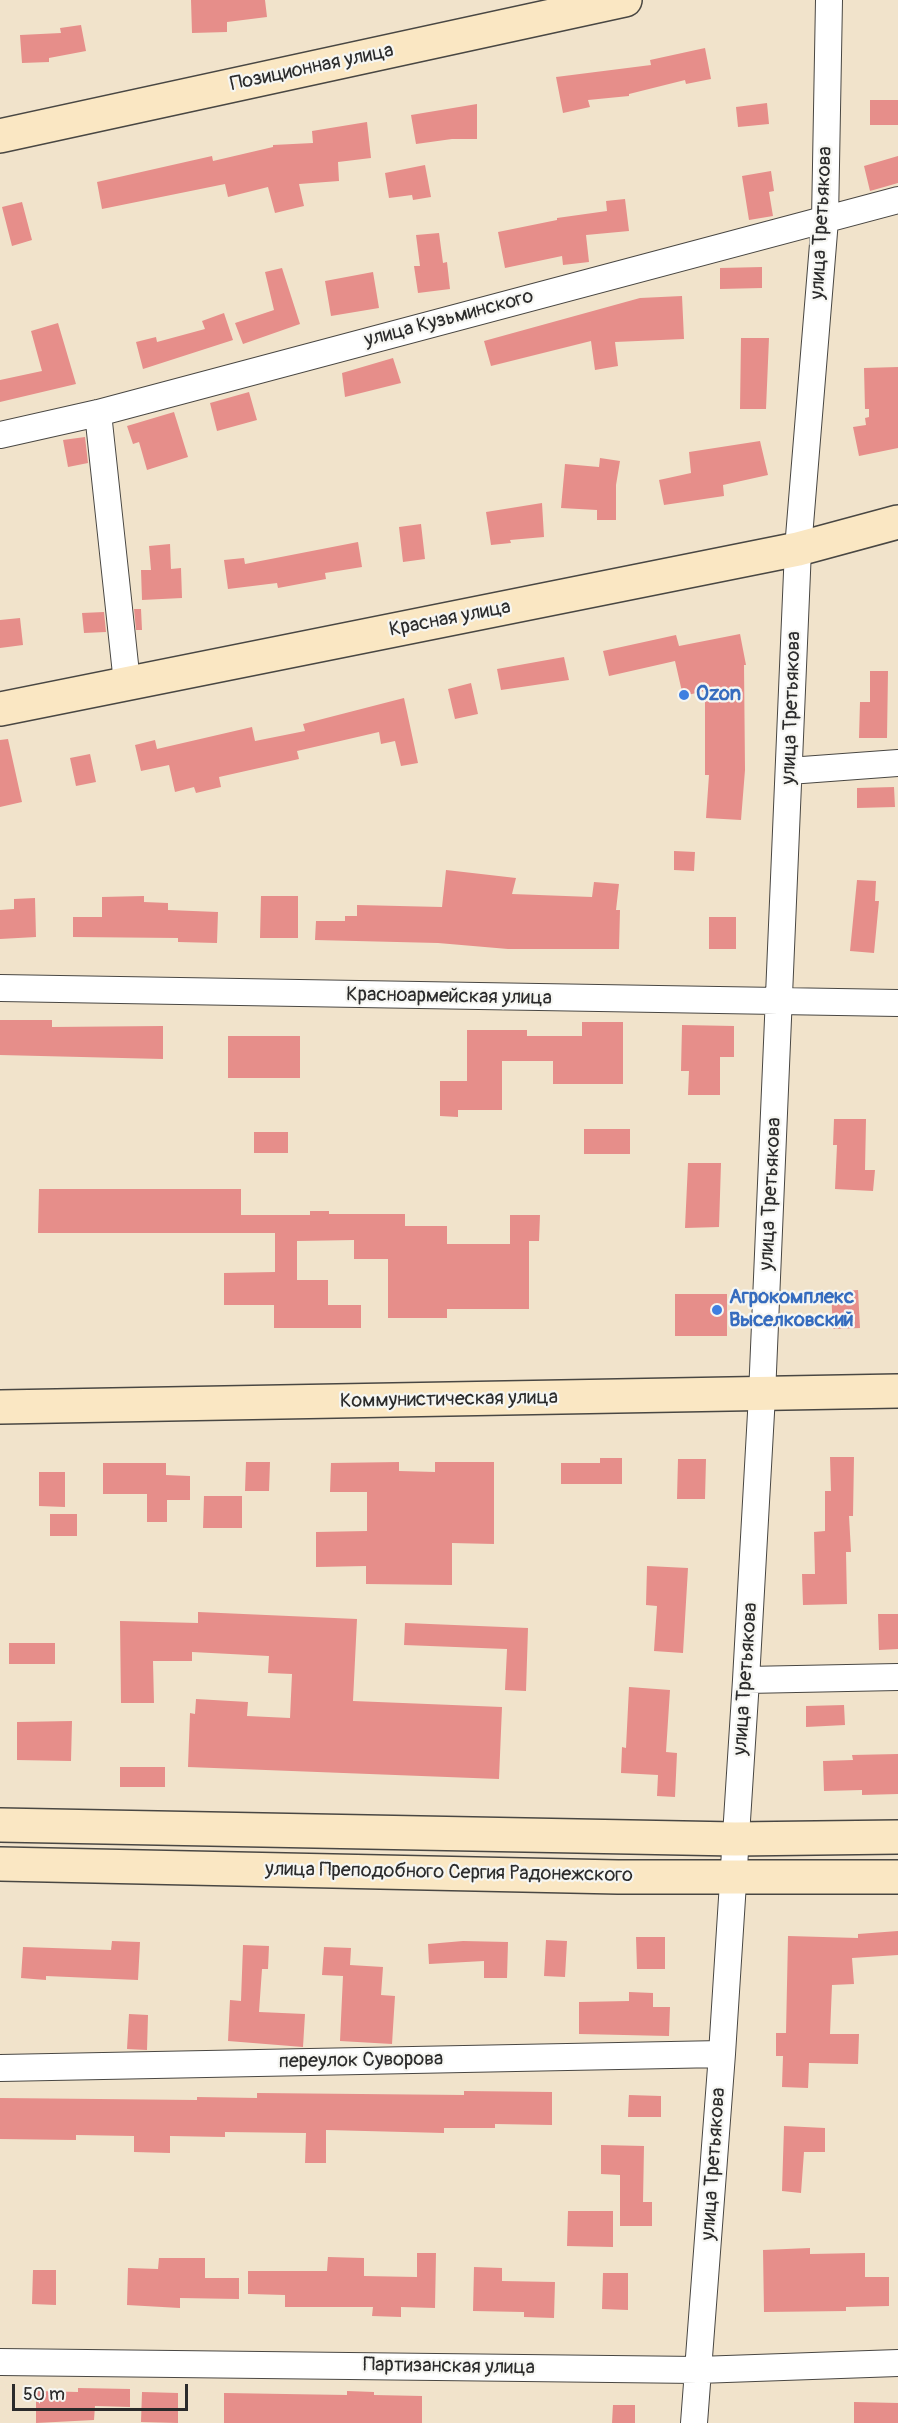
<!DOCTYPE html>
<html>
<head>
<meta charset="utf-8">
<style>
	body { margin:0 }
	#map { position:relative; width:898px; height:2423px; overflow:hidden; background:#f1e3cb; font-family:Pangolin,sans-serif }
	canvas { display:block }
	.scale { position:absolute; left:12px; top:2384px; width:176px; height:27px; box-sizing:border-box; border:3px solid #2b2b2b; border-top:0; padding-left:8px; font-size:18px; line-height:21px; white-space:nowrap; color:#2b2b2b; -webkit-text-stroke:4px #f6f6f2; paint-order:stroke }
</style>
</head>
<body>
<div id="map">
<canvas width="898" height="2423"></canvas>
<div class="scale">50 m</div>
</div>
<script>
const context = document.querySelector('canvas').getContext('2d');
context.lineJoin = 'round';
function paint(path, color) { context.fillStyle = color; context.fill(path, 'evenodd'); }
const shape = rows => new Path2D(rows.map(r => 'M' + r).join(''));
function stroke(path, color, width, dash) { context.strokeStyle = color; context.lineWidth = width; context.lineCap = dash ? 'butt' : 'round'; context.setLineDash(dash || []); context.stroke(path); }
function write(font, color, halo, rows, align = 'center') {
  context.font = font + ' Pangolin,sans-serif'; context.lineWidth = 4.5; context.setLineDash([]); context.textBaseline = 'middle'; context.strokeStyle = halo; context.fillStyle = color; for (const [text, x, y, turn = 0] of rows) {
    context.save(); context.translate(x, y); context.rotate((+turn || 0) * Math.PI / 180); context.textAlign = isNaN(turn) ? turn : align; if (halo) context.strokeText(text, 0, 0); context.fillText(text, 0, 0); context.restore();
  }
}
paint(shape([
	[191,0,265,0,267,17,227,22,227,32,192,33],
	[81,25,86,51,49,58,49,62,22,63,20,35,61,33,60,28],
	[705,48,711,79,686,84,685,80,629,94,629,96,588,100,590,107,563,113,556,77,651,65,650,60],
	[870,100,898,100,898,125,870,125],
	[767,103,769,124,738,127,736,107],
	[477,104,477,139,452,139,416,144,411,115],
	[367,122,371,158,338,162,339,181,299,184,304,206,275,213,268,187,228,197,225,184,102,209,97,182,212,156,213,161,273,147,273,145,313,143,312,131],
	[898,156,898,183,870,191,864,166],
	[425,165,431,197,413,200,412,195,389,198,385,173],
	[771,171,774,191,769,192,773,216,749,220,742,176],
	[625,199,629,231,586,235,589,262,563,265,562,256,505,268,498,232,557,220,557,218,607,211,606,201],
	[22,202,32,240,12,246,2,207],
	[439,233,443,263,447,262,450,289,418,293,414,266,420,266,416,235],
	[762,267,762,288,720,289,720,268],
	[282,268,300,324,243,344,235,323,274,310,265,272],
	[373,272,379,308,331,316,325,281],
	[682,296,684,339,615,342,618,366,595,370,591,341,491,366,484,341,640,298],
	[224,313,233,340,143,369,136,342,156,337,157,342,205,329,202,321],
	[58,323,76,384,0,402,0,380,42,371,31,331],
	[741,338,769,338,766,409,740,409],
	[393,358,401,383,345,397,342,373],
	[898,367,898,448,859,456,853,427,866,425,865,418,869,417,869,409,865,409,864,368],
	[249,392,257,420,217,431,210,403],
	[174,412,188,457,147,470,139,442,133,444,127,426],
	[85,437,88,463,68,467,63,440],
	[760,441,768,475,723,485,724,496,664,505,659,480,691,473,689,452],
	[600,458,620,461,616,485,616,520,597,520,597,510,561,508,565,464,599,467],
	[542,503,544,537,510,540,511,543,491,545,486,512],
	[421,524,425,559,403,562,399,527],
	[358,542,362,567,325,573,326,579,278,588,277,583,228,589,224,560,244,558,245,564],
	[170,544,171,569,181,568,182,598,142,600,141,570,151,570,149,546],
	[134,609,141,609,142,630,136,630],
	[104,612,106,632,84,633,82,613],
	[20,618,23,645,0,648,0,620],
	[740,634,746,665,744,665,745,770,741,820,706,818,709,775,705,775,705,691,683,696,675,661,609,676,603,651,676,635,679,646],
	[564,657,569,680,501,690,497,669],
	[870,671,888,671,887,738,859,738,860,702,870,702],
	[471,683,478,714,455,719,448,689],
	[404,698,418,763,401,766,395,741,381,744,379,732,297,751,299,759,219,777,221,787,196,793,194,787,175,792,169,765,141,771,135,745,155,740,157,749,252,727,255,741,305,731,303,724],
	[8,739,22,802,0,807,0,740],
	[90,754,96,782,76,786,70,758],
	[894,787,895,807,857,808,857,788],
	[674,851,695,852,694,871,674,870],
	[446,870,516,878,512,894,592,897,594,882,619,884,616,910,620,910,619,949,508,949,438,943,315,940,316,921,345,921,345,916,357,916,357,905,442,907],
	[857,880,876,881,875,901,879,901,874,953,850,951],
	[144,896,144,902,168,903,168,910,218,912,217,943,178,942,178,938,73,937,73,917,102,917,102,897],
	[261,896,298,896,298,938,260,938],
	[35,898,36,937,0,939,0,910,14,909,14,899],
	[709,917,736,917,736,949,709,949],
	[0,1020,52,1020,52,1027,163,1026,163,1059,0,1055],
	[582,1022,623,1022,623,1084,553,1084,553,1061,502,1061,502,1110,458,1110,458,1117,440,1116,440,1081,467,1081,467,1030,527,1030,527,1036,582,1036],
	[682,1025,734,1026,734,1057,720,1057,720,1095,688,1095,689,1071,681,1071],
	[228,1036,300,1036,300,1078,228,1078],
	[834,1119,866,1119,865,1170,875,1170,873,1191,835,1189,837,1145,833,1145],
	[584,1129,630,1129,630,1154,584,1154],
	[254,1132,288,1132,288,1153,254,1153],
	[688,1163,721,1163,719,1227,685,1228],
	[39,1189,241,1189,241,1215,310,1215,310,1211,329,1211,329,1214,405,1214,405,1226,447,1226,447,1244,510,1244,510,1215,540,1215,539,1241,529,1241,529,1309,447,1309,447,1318,388,1318,388,1259,354,1259,354,1240,297,1241,297,1280,328,1280,328,1305,361,1305,361,1328,274,1328,274,1305,224,1305,224,1273,275,1272,275,1233,38,1233],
	[858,1290,860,1328,833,1329,831,1292],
	[675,1294,727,1294,727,1336,675,1336],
	[830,1457,854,1457,853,1516,849,1516,851,1552,846,1552,847,1604,803,1605,802,1574,815,1574,814,1532,825,1531,825,1491,831,1491],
	[600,1458,622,1458,622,1484,561,1484,561,1463,600,1463],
	[678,1459,706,1459,705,1499,677,1499],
	[246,1462,270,1462,269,1491,245,1491],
	[399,1462,399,1471,435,1472,435,1462,494,1462,494,1544,452,1543,452,1585,366,1584,366,1566,316,1567,316,1532,367,1531,367,1492,330,1492,331,1463],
	[103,1463,166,1463,166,1475,190,1476,190,1500,167,1500,167,1522,147,1522,147,1494,103,1494],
	[39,1472,65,1472,65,1507,39,1506],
	[204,1496,242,1496,242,1528,203,1528],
	[50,1514,77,1514,77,1536,50,1536],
	[647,1566,688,1568,683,1653,654,1651,657,1606,646,1605],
	[198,1612,357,1619,353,1701,502,1707,499,1779,188,1767,190,1713,195,1714,196,1699,248,1702,247,1716,290,1718,292,1674,268,1673,269,1656,192,1652,192,1661,153,1661,154,1703,121,1703,120,1621,198,1623],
	[878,1614,898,1614,898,1649,879,1650],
	[405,1623,528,1628,526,1691,505,1690,507,1649,404,1645],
	[9,1643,55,1643,55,1664,9,1664],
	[629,1687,670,1690,666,1752,677,1753,675,1797,657,1796,658,1775,621,1773,622,1747,626,1748],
	[844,1705,845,1725,806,1727,806,1706],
	[72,1721,71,1761,17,1760,17,1722],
	[898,1754,898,1794,862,1795,862,1790,824,1791,823,1761,853,1760,852,1755],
	[120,1767,165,1767,165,1787,120,1787],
	[898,1931,898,1955,852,1958,854,1984,832,1985,830,2034,859,2034,858,2064,809,2063,808,2088,782,2087,783,2056,776,2056,776,2033,786,2033,788,1936,858,1938,858,1934],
	[636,1937,665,1937,665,1969,637,1969],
	[546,1940,567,1941,565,1977,544,1976],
	[112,1941,140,1942,138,1980,46,1976,46,1980,21,1978,23,1947,111,1950],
	[463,1941,508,1942,507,1978,484,1978,484,1961,429,1964,428,1944],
	[243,1945,269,1946,268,1969,262,1969,259,2012,305,2014,303,2047,228,2041,230,2000,241,2001],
	[324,1947,351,1948,350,1965,383,1967,381,1995,395,1996,392,2044,340,2041,343,1976,322,1975],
	[629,1992,653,1993,653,2007,670,2007,669,2036,579,2034,579,2002,629,2001],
	[129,2014,148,2015,147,2050,127,2049],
	[464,2091,552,2092,552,2125,495,2124,495,2128,444,2128,444,2133,326,2130,326,2163,305,2163,306,2133,225,2132,225,2137,170,2136,170,2153,134,2152,134,2136,76,2135,76,2140,0,2139,0,2098,197,2100,197,2097,257,2098,257,2093,464,2095],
	[629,2095,661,2096,661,2117,628,2117],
	[784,2126,825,2128,825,2152,804,2152,801,2193,782,2191],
	[601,2145,644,2146,643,2202,652,2202,652,2226,620,2226,620,2175,601,2174],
	[568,2211,613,2211,613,2247,567,2246],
	[810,2248,810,2254,865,2253,865,2277,889,2277,889,2306,846,2307,846,2311,764,2312,763,2250],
	[417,2253,436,2253,435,2308,401,2307,401,2317,372,2316,373,2307,285,2307,285,2295,248,2294,248,2271,327,2271,328,2257,364,2258,364,2276,417,2277],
	[159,2258,205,2258,205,2278,239,2278,239,2299,180,2298,180,2308,127,2305,128,2268,158,2269],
	[474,2267,502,2268,502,2281,555,2282,554,2318,524,2317,524,2312,473,2311],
	[33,2270,56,2270,56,2305,32,2304],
	[603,2273,628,2273,628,2310,602,2309],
	[78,2388,130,2389,130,2407,95,2406,94,2420,36,2423,36,2391,78,2392],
	[347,2391,374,2392,374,2395,422,2396,422,2423,224,2423,224,2393,347,2395],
	[142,2392,178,2393,178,2423,141,2422],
	[854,2402,898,2403,898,2423,854,2423],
	[613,2405,635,2405,635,2423,612,2423]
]), '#e68e8a');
const street = shape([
	[98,413,127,683],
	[0,435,98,413,898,200],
	[789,771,898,763],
	[0,988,898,1003],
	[746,1680,898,1677],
	[0,2068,722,2054],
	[0,2362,698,2370,898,2363],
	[694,2423,722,2054,746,1680,762,1395,798,549,825,220,829,0]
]);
const secondary = shape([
	[0,136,625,0],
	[0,709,798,549,898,522],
	[0,1407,898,1391],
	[0,1825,735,1839,898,1837],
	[0,1864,618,1877,898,1877]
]);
stroke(street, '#494743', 28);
stroke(secondary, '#494743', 36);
stroke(street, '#fff', 26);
stroke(secondary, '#fae7c3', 33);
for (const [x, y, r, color] of [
	[684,695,6,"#3f7fe0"],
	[717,1310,6,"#3f7fe0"]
]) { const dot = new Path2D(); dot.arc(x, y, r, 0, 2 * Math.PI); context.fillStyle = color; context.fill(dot); stroke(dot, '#f6f6f2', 2); }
write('20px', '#2b2b2b', '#f6f6f2', [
	["Позиционная улица",312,68,-12],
	["улица Третьякова",822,223,-87],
	["улица Кузьминского",449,319,-15],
	["Красная улица",450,619,-11],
	["улица Третьякова",792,708,-88],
	["Красноармейская улица",449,997,1],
	["улица Третьякова",771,1194,-87],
	["Коммунистическая улица",449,1400,-1],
	["улица Третьякова",746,1679,-86],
	["улица Преподобного Сергия Радонежского",449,1873,1],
	["переулок Суворова",361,2061,-1],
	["улица Третьякова",714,2164,-86],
	["Партизанская улица",449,2367,1]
]);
write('bold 20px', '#366cbe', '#f6f6f2', [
	["Ozon",696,695],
	["Агрокомплекс",729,1298],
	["Выселковский",729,1321]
], 'left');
</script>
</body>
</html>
